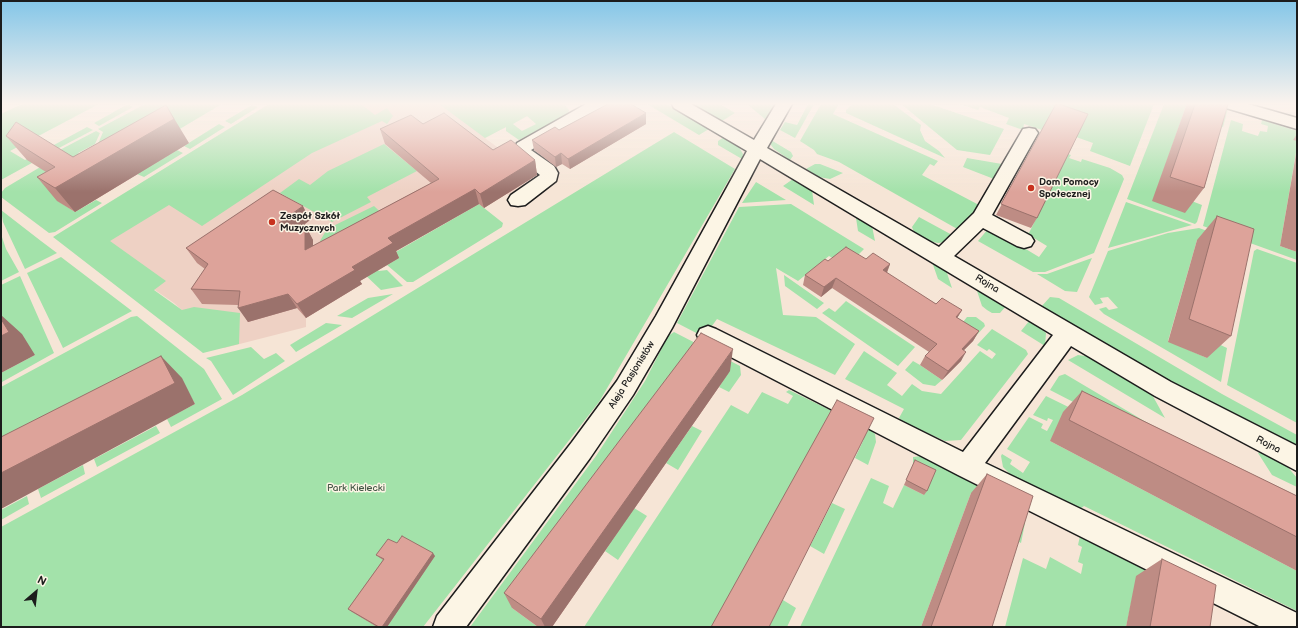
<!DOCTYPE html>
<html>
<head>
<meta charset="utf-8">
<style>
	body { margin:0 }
	#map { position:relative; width:1298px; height:628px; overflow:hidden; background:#f6e5d6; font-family:"Balsamiq Sans",sans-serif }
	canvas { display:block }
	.frame { position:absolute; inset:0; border:2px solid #1c1c1c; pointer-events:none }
	.north { position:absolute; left:16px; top:572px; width:40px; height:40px; -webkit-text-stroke:3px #fcf5e5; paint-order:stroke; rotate:28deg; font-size:11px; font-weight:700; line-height:16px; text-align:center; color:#1c1c1c }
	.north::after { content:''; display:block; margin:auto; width:14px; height:18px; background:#1c1c1c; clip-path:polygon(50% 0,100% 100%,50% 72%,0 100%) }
</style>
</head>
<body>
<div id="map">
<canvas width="1298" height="628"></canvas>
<div class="frame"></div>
<div class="north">N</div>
</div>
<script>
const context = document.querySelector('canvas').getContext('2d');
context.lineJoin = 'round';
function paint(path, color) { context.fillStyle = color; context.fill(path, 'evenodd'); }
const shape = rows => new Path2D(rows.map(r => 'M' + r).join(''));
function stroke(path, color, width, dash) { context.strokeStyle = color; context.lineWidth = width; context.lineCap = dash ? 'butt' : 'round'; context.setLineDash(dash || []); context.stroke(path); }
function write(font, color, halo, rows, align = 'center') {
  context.font = font + ' "Balsamiq Sans",sans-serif'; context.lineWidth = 3; context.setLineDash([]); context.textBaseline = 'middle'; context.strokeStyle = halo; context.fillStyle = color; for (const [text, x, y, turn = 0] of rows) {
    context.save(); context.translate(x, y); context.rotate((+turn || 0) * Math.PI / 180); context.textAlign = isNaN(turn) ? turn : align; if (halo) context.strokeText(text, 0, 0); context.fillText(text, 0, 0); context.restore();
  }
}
paint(shape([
	[276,104,551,104,485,138,532,173,527,177,532,181,508,195,506,193,484,208,479,204,394,253,399,258,387,265,382,260,354,276,362,284,306,318,306,327,224,348,174,303,76,236]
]), '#eed1c4');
paint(shape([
	[22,104,99,104,10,151,25,160,45,150,50,153,1,180,1,114],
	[128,104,133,107,99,126,94,123],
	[145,104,222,104,58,201,75,212,96,200,102,203,55,232,49,233,1,197,1,193,5,188,47,163,52,154,96,131,100,133,95,144,78,153,85,158,98,144,103,132,98,129],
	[269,104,361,104,375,115,387,108,393,116,387,124,382,121,312,153,202,226,169,205,110,241,166,281,154,290,182,310,194,307,240,313,239,344,203,353,53,237],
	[439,104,564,104,569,110,568,114,563,117,519,140,506,131,506,127,485,138],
	[527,116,536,124,522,131,513,124],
	[647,104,667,104,709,129,699,135],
	[693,104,720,104,735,113,722,121],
	[747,104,776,104,765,119],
	[808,104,814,104,795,138,780,130,785,122,797,125],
	[821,104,839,104,833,114,938,161,934,166,930,164,922,175,979,205,959,230,839,162,817,154,814,150,800,141],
	[852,104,893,104,921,125,920,130,925,141,939,151,945,158,846,113,846,110],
	[901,104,930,104,1004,129,990,155,957,150],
	[959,104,1154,104,1130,166,1090,151,1093,143,1076,137,1042,130,1024,124,1023,130,1006,124,1009,118,980,107,978,110],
	[1164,104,1209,104,1228,109,1223,127,1212,124,1186,106,1153,201,1189,200,1202,205,1197,222,1195,224,1127,199],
	[252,105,258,107,231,124,225,121],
	[1231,120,1243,124,1242,131,1258,136,1260,131,1267,132,1268,126,1261,124,1262,120,1297,131,1297,147,1280,246,1297,252,1297,260,1203,226],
	[219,124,225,127,190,149,184,146],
	[87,127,93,130,57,149,52,146],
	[674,132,735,169,599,402,423,627,1,627,1,527,242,395],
	[724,137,739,147,743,154,742,159,718,145,718,141],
	[771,140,791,152,793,156,790,160,774,149,771,145],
	[384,144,417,171,367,197,371,202,332,222,280,193,299,179,310,185,328,171],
	[177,150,183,153,144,177,137,174],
	[1068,154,1071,155,1069,158,1081,162,1082,159,1110,168,1122,175,1124,179,1094,253,1045,272,1033,272,978,241,988,229,996,231,1039,257,1047,246,1019,229,1029,233],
	[967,158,1002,164,994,179,963,167],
	[815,164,820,164,843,173,830,179,819,177,806,169],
	[793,179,812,190,814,205,783,186],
	[756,182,786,200,742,203],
	[1126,202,1192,225,1108,248],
	[479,204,503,223,502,227,413,282,407,282,387,265,399,258,394,253],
	[791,204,864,249,857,256,838,261,829,256,798,281,776,268,783,315,816,317,855,344,835,375,717,319,704,337,677,323,739,207],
	[374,206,391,222,333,254,320,241,327,229],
	[1,210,41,241,57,253,25,269,3,222],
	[858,217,872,226,875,241,858,231,856,218],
	[919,217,954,236,946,242,938,243,928,241,914,232,912,227],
	[1199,228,1246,245,1241,270,1197,240,1168,341,1207,358,1212,341,1227,348,1221,382,1104,314,1099,309,1106,307,1109,310,1118,308,1108,297,1100,298,1103,303,1095,305,1089,297,1108,251,1168,233],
	[1,234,6,249,19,272,1,281],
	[1257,249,1297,263,1297,423,1227,385,1254,251],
	[61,257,132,311,63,348,27,273],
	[1092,258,1077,292,1065,291,1037,274,1047,274],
	[932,262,946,270,952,288,938,279],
	[373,265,379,271,387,270,403,286,381,290,361,271],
	[784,275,824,303,817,309,785,286],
	[20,276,54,353,2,382,1,373,35,355,1,345,1,285],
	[976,288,1006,306,1000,313,992,313,987,310,982,306],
	[393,294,352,318,337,316,368,298],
	[1050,297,1059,298,1222,394,1297,435,1297,448,1205,401,1041,307],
	[846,301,915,347,898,366,822,313,829,308,835,312],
	[137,316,204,369,222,399,171,427,167,419,195,404,181,379,1,473,1,387,131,317],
	[967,317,976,317,984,323,985,326,975,337,959,327],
	[1030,320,1046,333,1045,346,1021,331],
	[326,323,342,325,296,352,290,345],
	[992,329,1026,350,1028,354,961,440,945,441,903,422,899,418,904,409,845,379,864,351,897,373,887,385,902,396,912,384,922,391,941,394,980,351,992,359,996,354,989,349,987,351,977,345],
	[674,332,740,366,741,375,729,392,719,387,729,371,512,608,538,627,470,627,596,456,645,381,668,336],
	[251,347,264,359,276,353,285,361,233,395,211,361,206,358],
	[1078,355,1092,357,1150,391,1165,418,1068,360],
	[913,361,920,365,942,380,935,386,923,384,905,370],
	[1065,374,1173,438,1168,451,1050,390,1059,376],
	[789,390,871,430,875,434,876,442,868,465,855,458,864,439,715,627,584,627,731,405,748,414,762,392,788,404,793,396,786,392],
	[1046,396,1099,422,1050,441,1297,571,1297,611,1084,506,1080,509,1013,477,1003,467,1001,456,1002,454,1012,460,1010,464,1023,473,1030,462,1007,449,1029,417,1043,424,1041,428,1047,431,1053,420,1048,418,1047,421,1033,415],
	[156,426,160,433,97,467,94,459],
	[692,426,702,431,678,470,666,463],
	[1260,452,1287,466,1297,478,1297,487,1272,475,1258,453],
	[922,456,979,485,1023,511,1025,523,1021,543,1008,536,971,493,921,627,800,627,871,478,889,486,883,503,893,508,904,485,924,495,913,465,913,457],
	[83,465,85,474,41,498,38,489],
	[27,496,29,504,1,520,1,510],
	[832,503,845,509,824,554,810,546],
	[634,508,647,516,618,560,605,551],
	[1080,536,1183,586,1137,576,1126,627,1005,627,1023,558,1046,569,1050,557,1081,574,1083,564,1078,562,1082,547,1078,545],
	[783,600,796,608,787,627,769,627]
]), '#a3e2aa');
const minor = shape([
	[586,104,606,104,604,108,531,150,554,166,558,173,556,181,525,205,518,206,511,205,508,200,511,195,540,175,516,156,513,152,517,143,586,104],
	[672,104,691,104,754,140,776,104,792,104,767,148,939,247,974,213,1023,129,1029,128,1035,129,1038,133,992,215,1031,236,1034,241,1031,246,1024,248,1017,246,983,228,954,256,1171,382,1297,446,1297,471,1155,396,1071,346,985,463,1297,613,1297,627,1261,627,958,475,700,341,697,335,700,329,708,326,716,329,963,452,1053,335,760,159,672,328,633,395,590,458,466,627,433,627,437,616,572,442,617,381,656,316,747,151,674,108,672,104],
	[1224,104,1248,104,1297,118,1297,129,1226,108,1224,104]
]);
stroke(minor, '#1c1c1c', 3);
paint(minor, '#fcf5e5');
paint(shape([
	[1056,104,1037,218,1031,228,996,215],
	[1187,104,1228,104,1204,188,1185,213,1152,201,1186,106],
	[423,124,493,150,535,160,537,175,484,208,479,204,396,251,399,258,360,281,362,284,306,318,297,308,248,322,238,305,202,304,191,289,205,269,197,263,186,248,310,220,304,225,305,225,313,240,313,246,431,183,385,144,380,129],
	[646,124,570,169,562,164,556,167,534,150,532,140,559,130],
	[1297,134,1297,141,1293,140],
	[6,136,73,157,189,143,75,212,57,201,37,177,46,172,27,160],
	[1297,148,1297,252,1280,246],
	[1217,216,1231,336,1207,358,1168,342,1197,240],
	[866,259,890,264,887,273,936,304,962,310,957,318,979,331,973,341,964,350,961,361,942,380,920,365,925,356,929,352,832,288,821,297,803,285,805,275,828,261],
	[730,371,552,627,538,627,512,608,504,593],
	[1082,391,1297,496,1297,571,1050,441,1063,412],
	[915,460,927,491,924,495,904,485,913,465],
	[987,474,992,627,921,627,971,493],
	[397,543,435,556,387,627,377,627,352,612,348,609,383,560,380,558,376,555],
	[1162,559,1210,627,1126,627,1136,576]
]), '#be8c84');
paint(shape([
	[166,105,189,143,75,212,55,188],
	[646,113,646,124,570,169,568,159],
	[561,153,562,164,556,167,555,157],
	[535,160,537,175,484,208,480,194],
	[475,189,479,204,396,251,399,258,360,281,362,284,306,318,297,304,352,267,388,238],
	[303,206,310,220,287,237,279,223],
	[305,225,313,240,313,265,305,250],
	[890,264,886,274,883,270],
	[836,278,832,288,821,297,824,287],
	[288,294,297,308,248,322,238,308],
	[962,310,956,320,956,317],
	[1,315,22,334,35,355,1,373],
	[979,331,973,341,956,358,962,349],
	[733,349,730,371,552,627,545,627,541,619],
	[966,352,961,361,942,380,948,371],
	[161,356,182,378,195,404,1,509,1,473],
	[433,553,435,556,387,627,382,627]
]), '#9b726c');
const building = shape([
	[608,104,631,104,646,113,568,159,561,153,555,157,532,140,555,127,559,130,608,104],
	[1056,104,1059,104,1088,114,1037,218,1001,204,1056,104],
	[1195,104,1228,104,1204,188,1170,177,1195,104],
	[166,105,174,119,55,188,37,177,55,167,6,136,16,122,73,157,166,105],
	[444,113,493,150,511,140,535,160,480,194,475,189,388,238,393,243,352,267,355,270,297,304,288,294,238,308,240,291,191,289,208,264,186,248,273,190,303,206,279,223,305,225,305,250,439,179,380,129,411,115,423,124,444,113],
	[1217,216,1254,229,1231,336,1189,319,1217,216],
	[846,247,866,259,873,253,890,264,883,270,936,304,942,298,962,310,956,317,979,331,962,349,966,352,948,371,925,356,937,344,836,278,824,287,805,275,825,259,828,261,846,247],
	[1,319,9,332,1,336,1,319],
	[701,333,733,349,541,619,504,593,701,333],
	[161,356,175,383,1,473,1,437,161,356],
	[1082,391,1297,496,1297,537,1069,420,1082,391],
	[837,400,874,418,769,627,711,627,837,400],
	[915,460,936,470,927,491,906,480,915,460],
	[987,474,1033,496,992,627,931,627,987,474],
	[402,536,433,553,382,627,379,627,348,609,384,559,376,555,388,539,397,543,402,536],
	[1162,559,1216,585,1210,627,1150,627,1162,559]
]);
paint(building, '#dda39a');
stroke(building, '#9b726c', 1);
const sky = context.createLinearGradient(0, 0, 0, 192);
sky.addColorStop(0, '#84c6e8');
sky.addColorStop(0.54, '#fbf3ed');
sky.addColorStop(1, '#fbf3ed00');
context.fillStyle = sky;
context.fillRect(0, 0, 1298, 192);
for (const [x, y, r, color] of [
	[1031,188,4,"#c8321e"],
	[272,222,4,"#c8321e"]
]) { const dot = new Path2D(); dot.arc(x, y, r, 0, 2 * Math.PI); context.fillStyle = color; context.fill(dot); stroke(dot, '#fcf5e5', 1.5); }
write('bold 10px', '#1c1c1c', '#fcf5e5', [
	["Dom Pomocy",1039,182],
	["Społecznej",1039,194],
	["Zespół Szkół",280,216],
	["Muzycznych",280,228]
], 'left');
write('10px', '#1c1c1c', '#fcf5e5', [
	["Rojna",987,284,31],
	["Aleja Pasjonistów",632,375,-58],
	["Rojna",1268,445,27]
]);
write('10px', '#445747', '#fcf5e5', [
	["Park Kielecki",356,488]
]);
</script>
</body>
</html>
